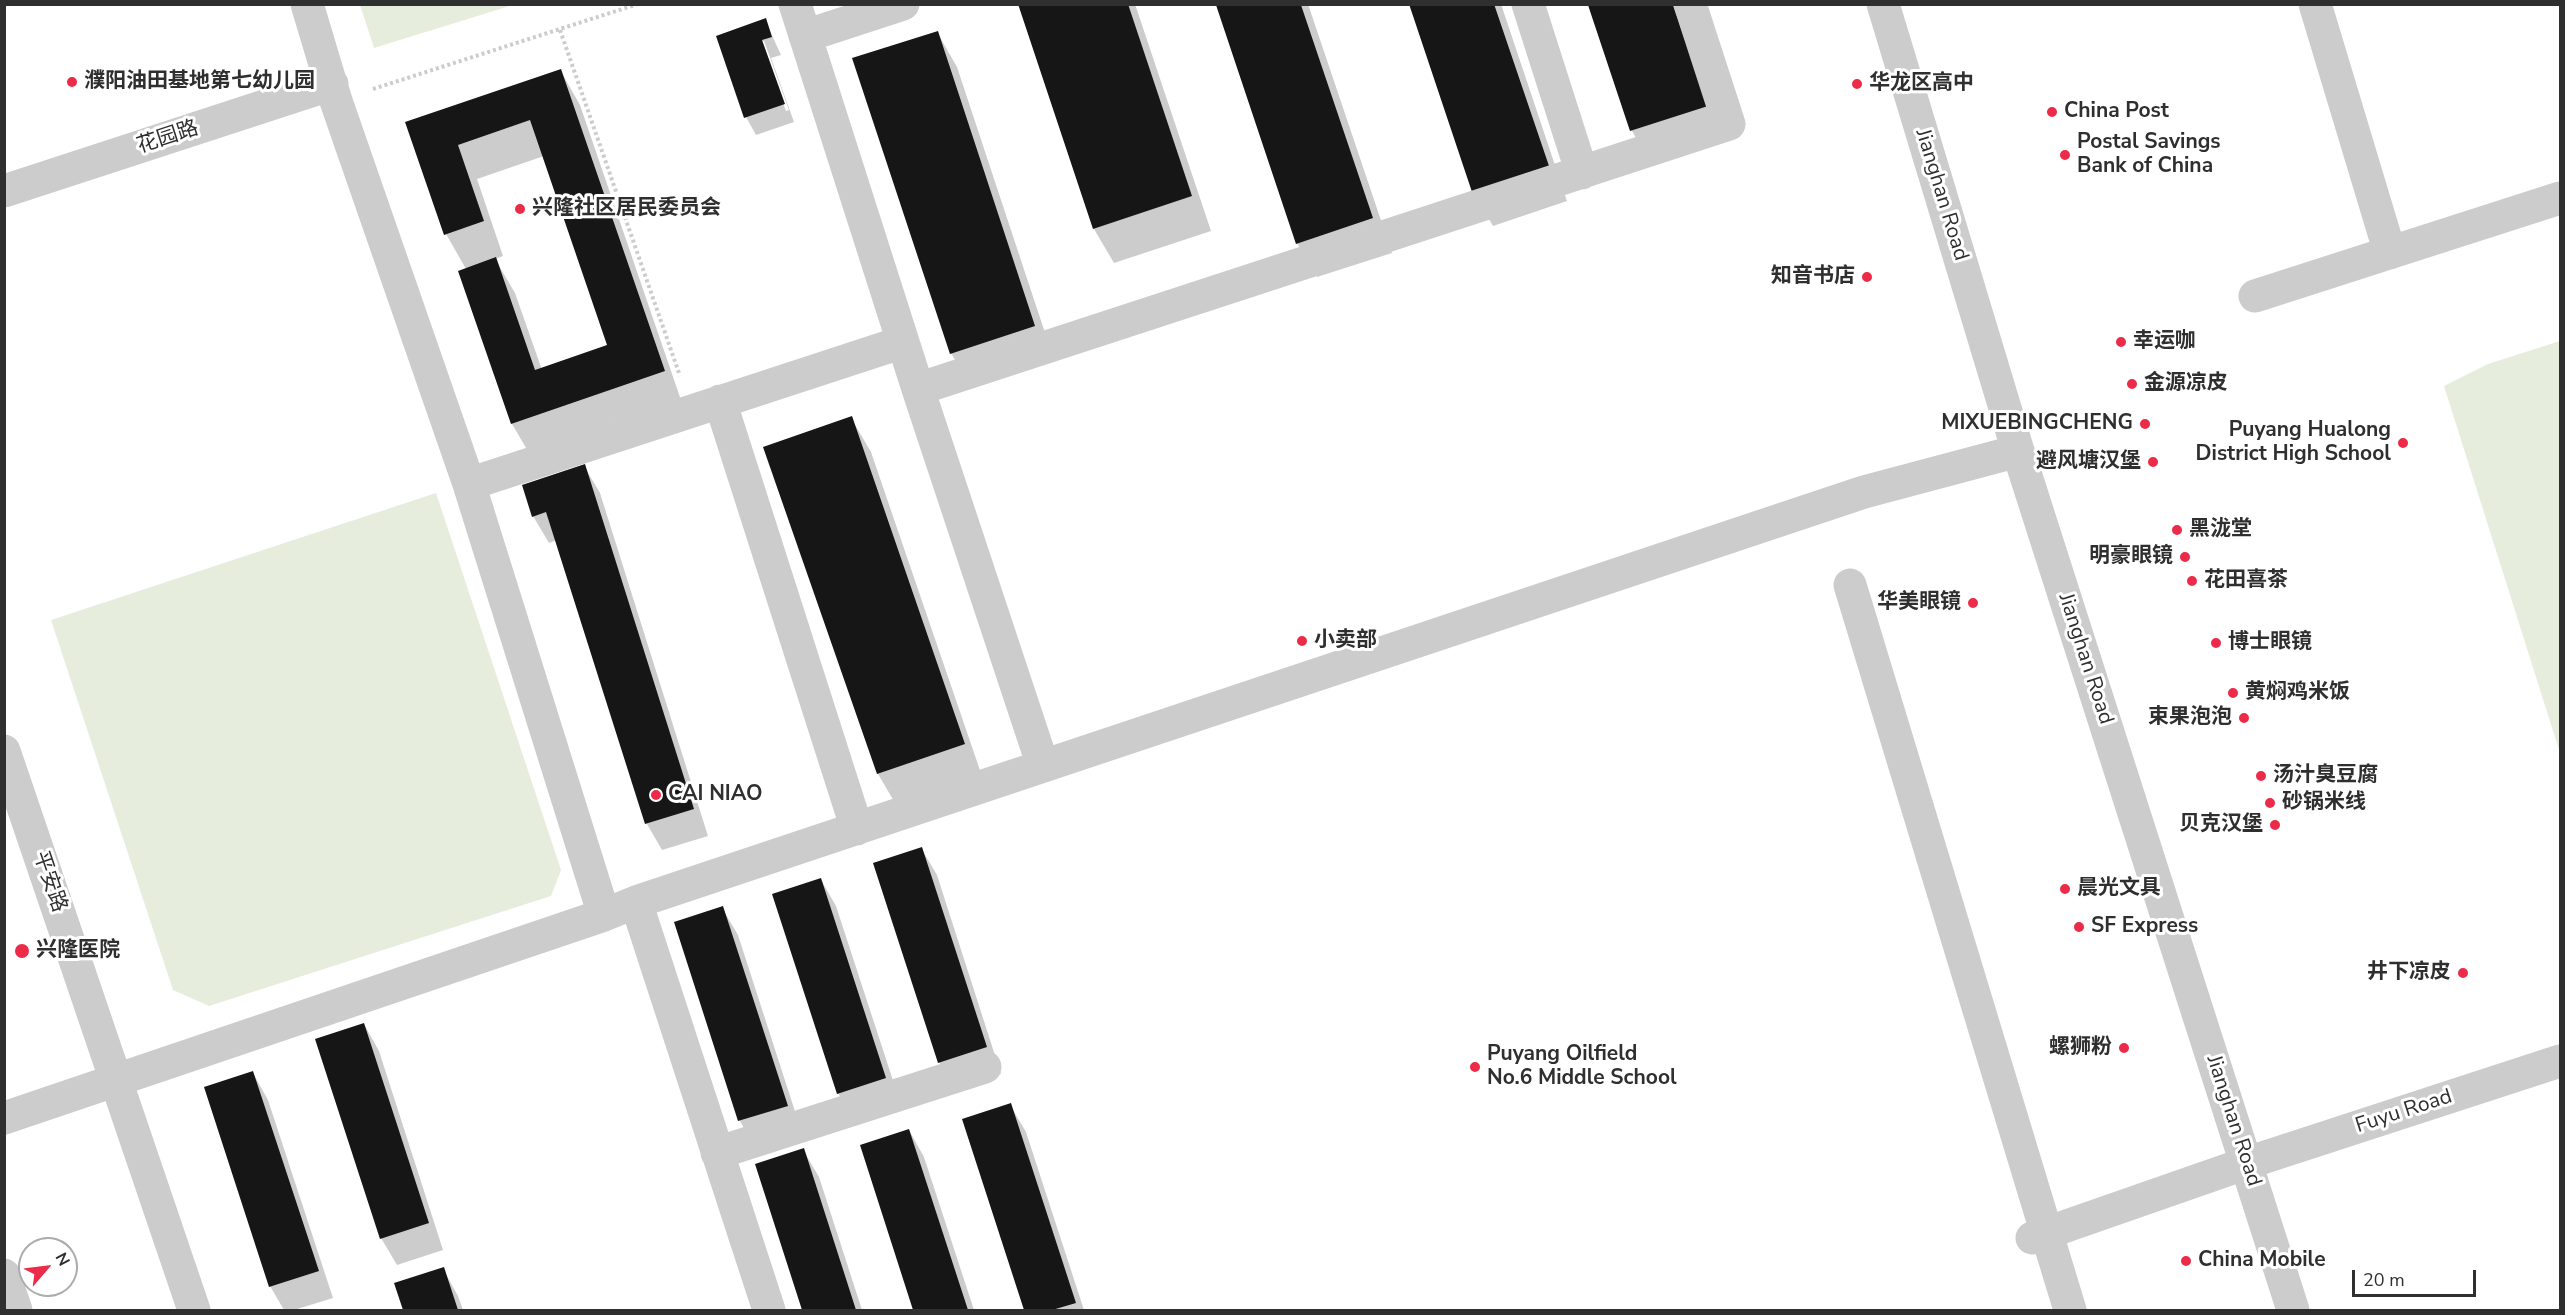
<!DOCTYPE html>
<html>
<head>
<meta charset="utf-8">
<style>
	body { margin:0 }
	#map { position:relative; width:2565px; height:1315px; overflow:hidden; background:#fff; font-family:"Nunito Sans",sans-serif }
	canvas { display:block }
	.frame { position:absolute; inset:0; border:6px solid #2f2f2f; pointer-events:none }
	.north { position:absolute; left:18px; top:1237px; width:60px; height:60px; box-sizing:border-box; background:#fff; border:2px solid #acacac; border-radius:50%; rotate:62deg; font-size:16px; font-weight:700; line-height:24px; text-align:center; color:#2f2f2f }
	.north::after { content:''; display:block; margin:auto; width:21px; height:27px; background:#ec2b49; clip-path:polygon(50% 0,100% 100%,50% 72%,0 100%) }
	.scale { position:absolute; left:2352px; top:1270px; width:124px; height:27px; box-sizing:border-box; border:3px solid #2f2f2f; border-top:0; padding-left:8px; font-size:18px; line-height:21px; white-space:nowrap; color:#2f2f2f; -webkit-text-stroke:4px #fff; paint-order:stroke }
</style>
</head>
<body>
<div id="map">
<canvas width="2565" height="1315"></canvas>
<div class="frame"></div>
<div class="north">N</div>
<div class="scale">20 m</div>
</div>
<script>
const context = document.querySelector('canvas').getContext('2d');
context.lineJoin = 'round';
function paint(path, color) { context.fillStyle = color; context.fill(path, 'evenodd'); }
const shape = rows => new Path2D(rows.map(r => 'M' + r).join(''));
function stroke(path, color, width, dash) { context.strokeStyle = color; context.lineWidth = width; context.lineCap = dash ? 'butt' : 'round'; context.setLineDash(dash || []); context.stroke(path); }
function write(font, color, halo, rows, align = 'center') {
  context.font = font + ' "Nunito Sans","Noto Sans SC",sans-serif'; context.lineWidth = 6; context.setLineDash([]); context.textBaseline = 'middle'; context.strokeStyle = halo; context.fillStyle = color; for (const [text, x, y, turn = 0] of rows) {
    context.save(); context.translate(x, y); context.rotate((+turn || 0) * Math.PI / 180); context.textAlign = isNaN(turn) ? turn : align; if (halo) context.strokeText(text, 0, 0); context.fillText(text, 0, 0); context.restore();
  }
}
paint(shape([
	[360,5,360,4,513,5,374,48],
	[2560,341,2560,753,2444,386,2488,364],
	[436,493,561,870,551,896,209,1006,173,990,51,620]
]), '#e7eddc');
paint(shape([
	[1019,4,1135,4,1211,231,1114,263,1094,229],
	[1217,4,1308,4,1392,253,1317,277,1297,243],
	[1410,4,1501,4,1567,201,1493,226,1473,192],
	[1589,4,1680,4,1726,140,1652,165,1632,131],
	[765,20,781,55,771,58,794,122,756,135,746,117],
	[761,41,764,41,789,110,786,111],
	[937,32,957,67,1054,360,971,388,951,353],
	[560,70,580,105,683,406,532,458,512,424,466,269,446,234,407,123],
	[544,156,609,346,542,370,515,293,495,259,503,256,477,179],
	[851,418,871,452,983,779,898,808,878,774,765,447],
	[584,466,600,493,708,836,662,850,647,824,557,540,549,543,533,516],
	[921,848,937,875,1001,1074,955,1089,939,1062],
	[821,880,836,906,901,1105,854,1120,838,1093],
	[722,908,738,935,802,1133,755,1148,740,1121,675,923],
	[364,1024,379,1051,443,1250,397,1265,381,1238],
	[253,1073,268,1100,333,1298,294,1310,284,1310,270,1286],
	[1010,1105,1026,1132,1084,1310,1025,1310,963,1120],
	[909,1130,924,1157,974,1310,915,1310,862,1146],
	[803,1150,819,1177,862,1310,803,1310,757,1165],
	[443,1269,458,1296,463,1310,405,1310,396,1284]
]), '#0003');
paint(shape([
	[1018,4,1128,4,1192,196,1093,229],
	[1409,4,1494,4,1549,166,1472,192],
	[1216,5,1301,5,1373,218,1296,244],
	[1588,5,1673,5,1708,106,1630,131],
	[766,18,772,37,762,40,785,104,744,118,716,36],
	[938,31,1035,326,950,354,852,58],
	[561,69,665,371,511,424,458,271,496,257,535,370,607,345,530,120,458,145,484,221,444,235,405,122],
	[852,416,965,744,877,774,763,447],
	[585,464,694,809,645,824,546,512,532,517,522,485],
	[922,847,987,1047,938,1063,873,863],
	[821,878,886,1078,837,1094,772,894],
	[723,906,788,1106,738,1121,674,922],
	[364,1023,429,1223,380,1239,315,1039],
	[253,1071,319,1271,269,1287,204,1087],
	[1011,1103,1076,1303,1052,1310,1024,1310,962,1119],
	[909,1129,968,1310,913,1310,860,1145],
	[804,1148,856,1310,802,1310,755,1164],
	[444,1267,458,1310,403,1310,394,1283]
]), '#161616');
stroke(shape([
	[560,30,680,376],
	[373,89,638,4]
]), '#ccc', 4, [3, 3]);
stroke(shape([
	[307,4,336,101,469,484,604,915],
	[795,4,918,389,1043,766],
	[1528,4,1582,173],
	[1883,4,2018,451,2293,1310],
	[2315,4,2390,253],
	[805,36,903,4],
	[4,191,332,84],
	[2255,296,2560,198],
	[918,389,1729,124,1690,4],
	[720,401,857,829],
	[469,484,903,342],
	[1850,585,2070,1310],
	[4,751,194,1310],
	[636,902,769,1310],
	[4,1118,604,915,636,902,1798,514,1864,492,2018,451],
	[717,1153,985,1067],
	[2032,1238,2247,1163,2560,1061],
	[4,1275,16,1310]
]), '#ccc', 33);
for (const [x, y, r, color] of [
	[72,82,6,"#ec2b49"],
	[1857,84,6,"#ec2b49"],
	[2052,112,6,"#ec2b49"],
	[2065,155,6,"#ec2b49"],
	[520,209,6,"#ec2b49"],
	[1867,277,6,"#ec2b49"],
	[2121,342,6,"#ec2b49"],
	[2132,384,6,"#ec2b49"],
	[2145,424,6,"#ec2b49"],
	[2403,443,6,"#ec2b49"],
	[2153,462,6,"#ec2b49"],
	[2177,530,6,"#ec2b49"],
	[2185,557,6,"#ec2b49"],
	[2192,581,6,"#ec2b49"],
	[1973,603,6,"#ec2b49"],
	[1302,641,6,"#ec2b49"],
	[2216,643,6,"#ec2b49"],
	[2233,693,6,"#ec2b49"],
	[2244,718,6,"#ec2b49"],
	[2261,776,6,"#ec2b49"],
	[656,795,6,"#ec2b49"],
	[2270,803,6,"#ec2b49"],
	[2275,825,6,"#ec2b49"],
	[2065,889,6,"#ec2b49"],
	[2079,927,6,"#ec2b49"],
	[22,951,8,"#ec2b49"],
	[2463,973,6,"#ec2b49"],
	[2124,1048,6,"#ec2b49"],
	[1475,1067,6,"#ec2b49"],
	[2186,1261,6,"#ec2b49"]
]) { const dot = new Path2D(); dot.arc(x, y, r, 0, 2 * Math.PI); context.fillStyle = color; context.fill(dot); stroke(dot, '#fff', 2); }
write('bold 21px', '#2f2f2f', '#fff', [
	["濮阳油田基地第七幼儿园",84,82],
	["华龙区高中",1869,84],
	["China Post",2064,112],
	["Postal Savings",2077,143],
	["Bank of China",2077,167],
	["兴隆社区居民委员会",532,209],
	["知音书店",1855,277,"right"],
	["幸运咖",2133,342],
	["金源凉皮",2144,384],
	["MIXUEBINGCHENG",2133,424,"right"],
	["Puyang Hualong",2391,431,"right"],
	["District High School",2391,455,"right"],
	["避风塘汉堡",2141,462,"right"],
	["黑泷堂",2189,530],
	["明豪眼镜",2173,557,"right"],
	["花田喜茶",2204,581],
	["华美眼镜",1961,603,"right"],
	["小卖部",1314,641],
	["博士眼镜",2228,643],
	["黄焖鸡米饭",2245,693],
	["束果泡泡",2232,718,"right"],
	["汤汁臭豆腐",2273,776],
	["CAI NIAO",668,795],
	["砂锅米线",2282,803],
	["贝克汉堡",2263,825,"right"],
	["晨光文具",2077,889],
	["SF Express",2091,927],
	["兴隆医院",36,951],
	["井下凉皮",2451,973,"right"],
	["螺狮粉",2112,1048,"right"],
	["Puyang Oilfield",1487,1055],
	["No.6 Middle School",1487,1079],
	["China Mobile",2198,1261]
], 'left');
write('21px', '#2f2f2f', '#fff', [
	["花园路",168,138,-18],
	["Jianghan Road",1941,195,73],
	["Jianghan Road",2085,659,72],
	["平安路",49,882,71],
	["Fuyu Road",2404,1112,-18],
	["Jianghan Road",2233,1121,72]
]);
</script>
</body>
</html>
